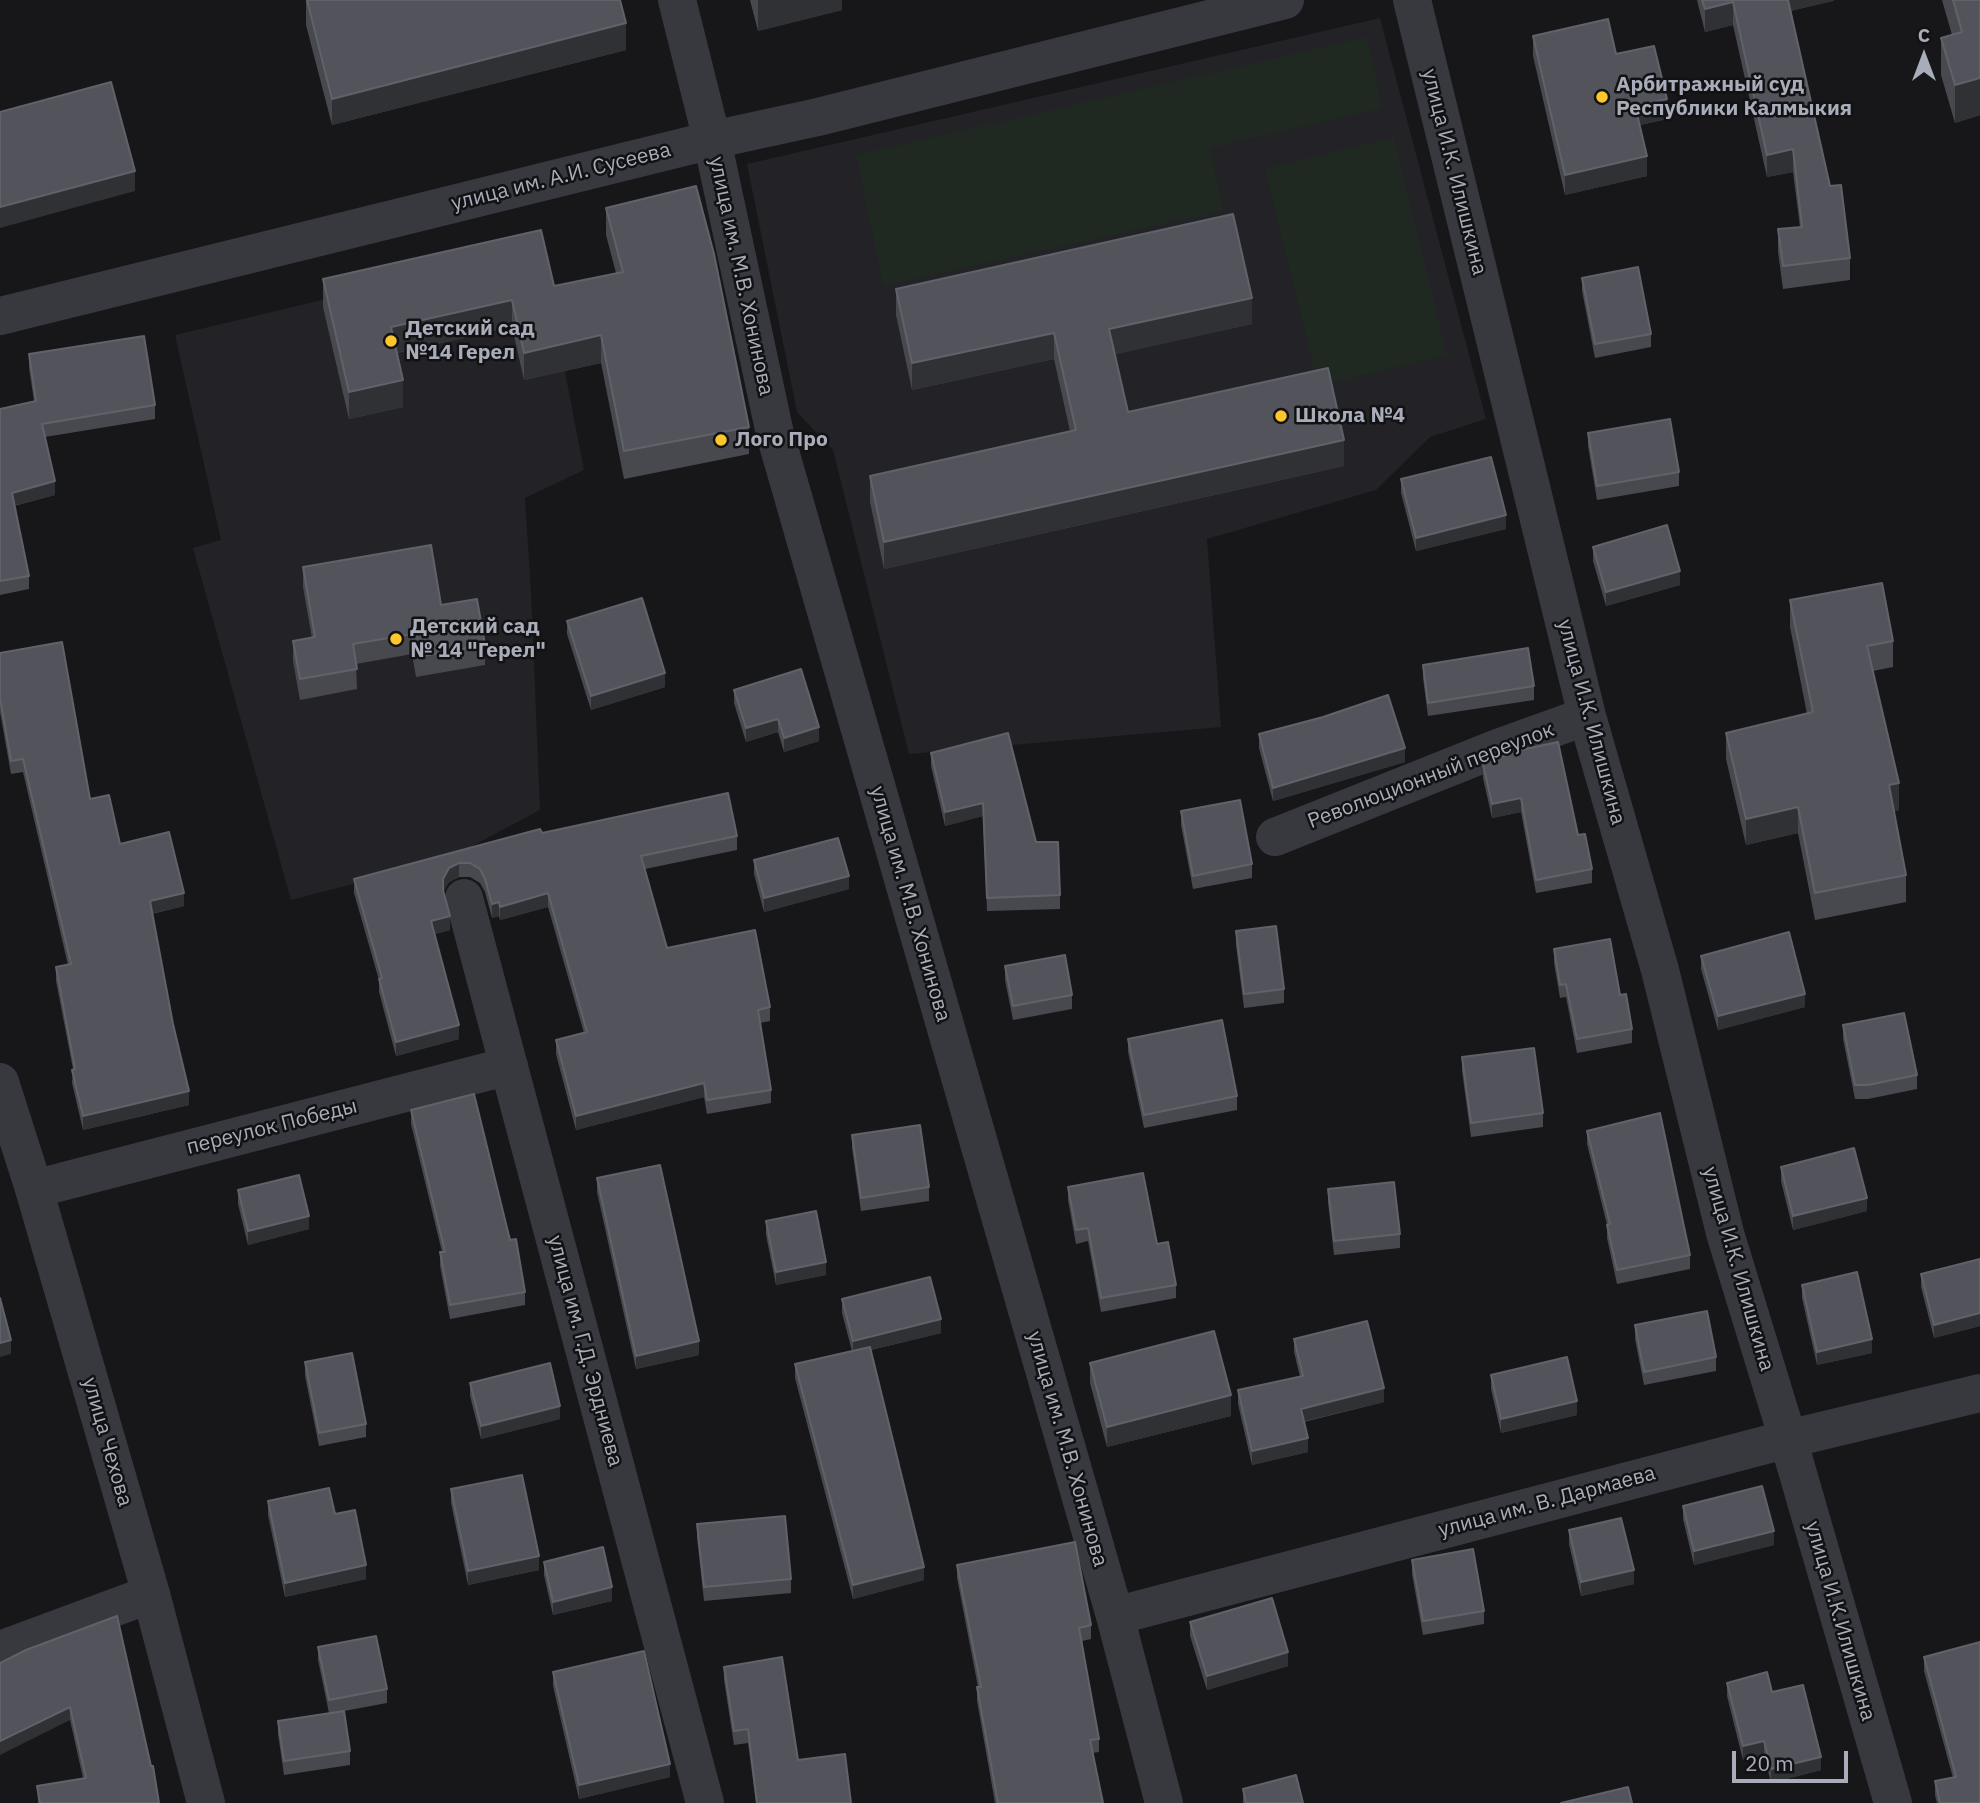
<!DOCTYPE html>
<html>
<head>
<meta charset="utf-8">
<style>
	body { margin:0 }
	#map { position:relative; width:1980px; height:1803px; overflow:hidden; background:#17171a; font-family:"IBM Plex Sans",sans-serif }
	canvas { display:block }
	.north { position:absolute; left:1889px; top:21px; width:70px; height:70px; -webkit-text-stroke:5px #121215; paint-order:stroke; rotate:0deg; font-size:19px; font-weight:700; line-height:28px; text-align:center; color:#a9adba }
	.north::after { content:''; display:block; margin:auto; width:24px; height:32px; background:#a9adba; clip-path:polygon(50% 0,100% 100%,50% 72%,0 100%) }
	.scale { position:absolute; left:1732px; top:1751px; width:116px; height:32px; box-sizing:border-box; border:4px solid #a9adba; border-top:0; padding-left:9px; font-size:21px; line-height:24px; white-space:nowrap; color:#a9adba; -webkit-text-stroke:5px #121215; paint-order:stroke }
</style>
</head>
<body>
<div id="map">
<canvas width="1980" height="1803"></canvas>
<div class="north">С</div>
<div class="scale">20 m</div>
</div>
<script>
const context = document.querySelector('canvas').getContext('2d');
context.lineJoin = 'round';
function paint(path, color) { context.fillStyle = color; context.fill(path, 'evenodd'); }
const shape = rows => new Path2D(rows.map(r => 'M' + r).join(''));
function stroke(path, color, width, dash) { context.strokeStyle = color; context.lineWidth = width; context.lineCap = dash ? 'butt' : 'round'; context.setLineDash(dash || []); context.stroke(path); }
function write(font, color, halo, rows, align = 'center') {
  context.font = font + ' "IBM Plex Sans",sans-serif'; context.lineWidth = 5; context.setLineDash([]); context.textBaseline = 'middle'; context.strokeStyle = halo; context.fillStyle = color; for (const [text, x, y, turn = 0] of rows) {
    context.save(); context.translate(x, y); context.rotate((+turn || 0) * Math.PI / 180); context.textAlign = isNaN(turn) ? turn : align; if (halo) context.strokeText(text, 0, 0); context.fillText(text, 0, 0); context.restore();
  }
}
paint(shape([
	[1380,18,1486,419,1430,437,1376,490,1207,539,1221,727,909,754,833,450,797,412,747,164],
	[541,248,584,470,525,498,531,591,540,810,446,860,291,900,193,548,221,540,175,335]
]), '#232327');
paint(shape([
	[1366,37,1383,108,1210,148,1224,211,883,286,856,155],
	[1394,137,1447,355,1318,386,1265,169]
]), '#1f2821');
stroke(shape([
	[677,0,712,140,775,434,1115,1616,1164,1803],
	[1412,0,1587,716,1660,970,1725,1233,1788,1439,1893,1803],
	[0,316,712,140,818,117,1285,0],
	[1275,837,1498,748,1587,716],
	[464,898,705,1803],
	[0,1082,34,1189,151,1594,206,1803],
	[34,1189,509,1066],
	[1115,1616,1788,1439,1980,1393],
	[0,1650,151,1594]
]), '#38393f', 38);
paint(shape([
	[306,0,626,50,332,125,306,25],
	[750,0,842,0,842,10,758,31],
	[1697,0,1834,0,1791,11,1830,186,1850,258,1850,280,1783,289,1778,252,1778,229,1800,227,1793,172,1767,177,1733,25,1705,32],
	[1942,0,1980,0,1980,115,1955,123,1941,75,1941,38,1952,35],
	[1533,36,1616,54,1667,119,1640,125,1647,176,1565,195,1533,56],
	[606,208,749,427,749,454,624,479,601,363,524,380,512,327,397,353,403,407,349,419,323,307,323,279,554,286,616,273,606,235],
	[1582,278,1651,334,1651,347,1595,358,1582,291],
	[896,289,1252,324,1114,354,1128,412,1344,466,884,569,870,502,870,476,1070,431,1054,359,912,390,896,315],
	[29,354,155,405,155,419,45,437,55,495,14,506,29,576,29,589,0,595,0,409,34,401,29,368],
	[1588,433,1679,472,1679,486,1597,500,1588,446],
	[1401,479,1506,529,1416,551,1401,493],
	[1593,547,1680,585,1606,606,1593,561],
	[303,567,441,605,485,645,485,665,416,677,412,654,356,664,357,689,300,700,293,661,293,641,312,638,303,587],
	[1790,600,1893,641,1893,667,1873,671,1899,810,1894,811,1906,875,1906,902,1815,920,1798,833,1746,845,1726,759,1726,733,1807,714,1790,627],
	[567,621,665,687,591,710,567,634],
	[0,653,90,799,120,844,184,906,152,914,189,1105,83,1130,72,1083,73,1069,56,981,56,967,68,965,23,772,11,774,0,712],
	[1423,665,1534,686,1534,700,1428,716,1423,678],
	[734,690,819,741,784,752,778,732,746,742,734,703],
	[1323,717,1405,762,1273,801,1259,748,1259,734],
	[931,753,1060,895,1060,909,987,911,983,816,945,826,931,766],
	[1483,764,1578,835,1592,869,1592,883,1536,893,1521,812,1492,818,1483,778],
	[1181,811,1252,864,1252,878,1193,889,1181,825],
	[542,833,737,836,737,850,645,869,667,948,770,1007,770,1021,760,1023,771,1090,771,1103,707,1114,704,1097,576,1130,556,1054,556,1040,584,1033,548,907,500,920,499,916,492,918,485,892,480,883,470,877,459,877,449,882,443,892,450,930,435,934,459,1039,396,1056,379,992,379,980,354,893,354,879],
	[754,860,849,889,764,912,754,874],
	[1236,931,1284,989,1284,1003,1244,1008,1236,945],
	[1554,949,1620,995,1632,1029,1632,1043,1577,1053,1566,997,1560,998,1554,963],
	[1701,956,1805,1007,1718,1030,1701,969],
	[1005,966,1072,995,1072,1009,1013,1020,1005,980],
	[1843,1025,1917,1075,1917,1089,1868,1099,1855,1099,1843,1039],
	[1128,1039,1237,1096,1237,1110,1144,1128,1128,1052],
	[1462,1057,1543,1113,1543,1127,1471,1137,1462,1071],
	[411,1110,525,1292,525,1305,450,1319,440,1266,440,1252,442,1252,411,1124],
	[1587,1131,1690,1255,1690,1269,1617,1284,1607,1238,1607,1225,1587,1144],
	[852,1135,929,1187,929,1201,861,1211,852,1148],
	[1781,1167,1867,1211,1793,1230,1781,1181],
	[597,1178,699,1355,636,1369,597,1192],
	[1068,1187,1157,1244,1176,1285,1176,1298,1101,1312,1088,1241,1076,1244,1068,1200],
	[1328,1189,1400,1234,1400,1248,1334,1255,1328,1202],
	[238,1190,309,1229,248,1245,238,1204],
	[766,1221,826,1275,776,1285,766,1235],
	[1980,1259,1980,1326,1934,1338,1921,1287,1921,1274],
	[1802,1285,1872,1353,1817,1365,1802,1298],
	[842,1299,941,1333,871,1350,924,1580,853,1599,795,1378,795,1364,852,1351,842,1313],
	[1635,1325,1716,1357,1716,1371,1644,1385,1635,1339],
	[1294,1339,1384,1402,1304,1422,1308,1452,1252,1465,1238,1404,1238,1390,1300,1377,1294,1352],
	[305,1362,366,1424,366,1437,319,1446,305,1376],
	[1090,1363,1231,1416,1107,1447,1090,1383],
	[1491,1375,1577,1415,1501,1433,1491,1389],
	[470,1383,560,1419,481,1439,470,1396],
	[451,1489,539,1570,468,1585,451,1503],
	[268,1501,335,1514,366,1579,285,1597,268,1515],
	[1683,1506,1774,1545,1694,1565,1683,1519],
	[697,1524,791,1579,791,1593,704,1601,697,1538],
	[1569,1530,1634,1584,1581,1596,1569,1544],
	[1412,1560,1484,1611,1484,1624,1423,1635,1412,1574],
	[544,1562,612,1601,553,1615,544,1575],
	[957,1565,1091,1625,1091,1639,1082,1641,1099,1739,1099,1752,1092,1753,1103,1803,995,1803,977,1701,977,1687,978,1687,957,1578],
	[1190,1622,1288,1666,1207,1690,1190,1636],
	[318,1647,387,1689,387,1703,344,1711,350,1751,350,1765,284,1775,278,1734,278,1721,329,1713,318,1660],
	[26,1650,159,1803,38,1803,37,1786,83,1778,70,1720],
	[1924,1657,1980,1803,1937,1803,1935,1795,1935,1781,1953,1778,1924,1671],
	[724,1667,798,1760,851,1803,756,1803,748,1743,734,1745,724,1680],
	[553,1672,670,1777,579,1799,553,1686],
	[1727,1683,1772,1692,1821,1770,1771,1783,1764,1755,1743,1760,1727,1696],
	[1243,1789,1303,1803,1243,1803]
]), '#48494f');
paint(shape([
	[758,0,842,0,842,10,758,31],
	[1786,0,1834,0,1834,1,1786,12],
	[1733,2,1733,25,1705,32,1705,9],
	[626,23,626,50,332,125,332,99],
	[1980,78,1980,115,1955,123,1955,85],
	[1667,99,1667,119,1635,126,1635,106],
	[1793,149,1793,172,1767,177,1767,155],
	[1647,156,1647,176,1565,195,1565,175],
	[135,171,135,191,0,228,0,207],
	[1252,298,1252,324,1109,356,1109,329],
	[512,300,512,327,391,354,391,327],
	[1054,333,1054,359,912,390,912,363],
	[601,335,601,363,524,380,524,353],
	[403,380,403,407,349,419,349,392],
	[1344,440,1344,466,884,569,884,542],
	[55,481,55,495,12,506,12,493],
	[1506,515,1506,529,1416,551,1416,538],
	[1680,571,1680,585,1606,606,1606,592],
	[665,673,665,687,591,710,591,696],
	[778,719,778,732,746,742,746,728],
	[819,727,819,741,784,752,784,738],
	[1405,748,1405,762,1273,801,1273,788],
	[1899,783,1899,810,1889,812,1889,785],
	[1521,798,1521,812,1492,818,1492,804],
	[983,803,983,816,945,826,945,812],
	[1798,807,1798,833,1746,845,1746,819],
	[459,863,459,877,449,882,443,893,443,879,449,868],
	[849,876,849,889,764,912,764,898],
	[184,893,184,906,150,914,150,901],
	[548,893,548,907,500,920,500,907],
	[499,902,499,916,492,918,492,904],
	[450,916,450,930,431,935,431,921],
	[1805,994,1805,1007,1718,1030,1718,1016],
	[459,1025,459,1039,396,1056,396,1042],
	[704,1083,704,1097,576,1130,576,1116],
	[189,1091,189,1105,83,1130,83,1116],
	[1867,1198,1867,1211,1793,1230,1793,1216],
	[309,1216,309,1229,248,1245,248,1231],
	[826,1262,826,1275,776,1285,776,1272],
	[1980,1313,1980,1326,1934,1338,1934,1325],
	[941,1319,941,1333,853,1354,853,1341],
	[1872,1339,1872,1353,1817,1365,1817,1352],
	[11,1340,11,1354,0,1357,0,1343],
	[699,1341,699,1355,636,1369,636,1356],
	[1384,1388,1384,1402,1301,1422,1301,1409],
	[1231,1395,1231,1416,1107,1447,1107,1427],
	[1577,1401,1577,1415,1501,1433,1501,1419],
	[560,1406,560,1419,481,1439,481,1426],
	[1308,1438,1308,1452,1252,1465,1252,1451],
	[1774,1531,1774,1545,1694,1565,1694,1551],
	[539,1556,539,1570,468,1585,468,1571],
	[366,1565,366,1579,285,1597,285,1583],
	[924,1567,924,1580,853,1599,853,1585],
	[1634,1570,1634,1584,1581,1596,1581,1582],
	[612,1587,612,1601,553,1615,553,1602],
	[1288,1652,1288,1666,1207,1690,1207,1676],
	[70,1707,70,1720,0,1755,0,1741],
	[1764,1741,1764,1755,1743,1760,1743,1746],
	[1821,1757,1821,1770,1771,1783,1771,1769],
	[670,1764,670,1777,579,1799,579,1785]
]), '#303135');
const building = shape([
	[307,0,620,0,626,23,332,99,307,0],
	[1702,0,1788,0,1830,186,1841,185,1850,258,1783,266,1778,229,1802,227,1793,149,1767,155,1733,2,1705,9,1702,0],
	[1953,0,1980,0,1980,78,1955,85,1941,38,1962,32,1953,0],
	[1608,19,1616,54,1654,46,1667,99,1635,106,1647,156,1565,175,1533,36,1608,19],
	[111,82,135,171,0,207,0,112,111,82],
	[696,186,714,254,749,427,624,451,601,335,524,353,512,300,391,327,403,380,349,392,323,279,541,230,554,286,623,272,606,208,696,186],
	[1233,214,1252,298,1109,329,1128,412,1328,368,1344,440,884,542,870,476,1076,430,1054,333,912,363,896,289,1233,214],
	[1638,267,1651,334,1595,344,1582,278,1638,267],
	[144,336,155,405,42,424,55,481,12,493,29,576,0,581,0,409,36,401,29,354,144,336],
	[1670,419,1679,472,1597,486,1588,433,1670,419],
	[1491,457,1506,515,1416,538,1401,479,1491,457],
	[1667,525,1680,571,1606,592,1593,547,1667,525],
	[431,545,441,605,477,599,485,645,416,657,412,634,353,644,357,669,300,679,293,641,315,637,303,567,431,545],
	[1882,583,1893,641,1867,646,1899,783,1889,785,1906,875,1815,893,1798,807,1746,819,1726,733,1813,712,1790,600,1882,583],
	[642,598,665,673,591,696,567,621,642,598],
	[62,642,90,799,109,795,120,844,169,832,184,893,150,901,173,1024,189,1091,83,1116,72,1070,75,1069,56,967,71,964,23,759,11,761,0,698,0,653,62,642],
	[1528,648,1534,686,1428,703,1423,665,1528,648],
	[801,669,819,727,784,738,778,719,746,728,734,690,801,669],
	[1388,695,1405,748,1273,788,1259,734,1323,717,1388,695],
	[1008,733,1036,842,1058,842,1060,895,987,898,983,803,945,812,931,753,1008,733],
	[1558,742,1578,835,1585,834,1592,869,1536,880,1521,798,1492,804,1483,764,1516,751,1558,742],
	[728,793,737,836,641,856,667,948,755,930,770,1007,758,1010,771,1090,707,1100,704,1083,576,1116,556,1040,587,1032,548,893,500,907,499,902,492,904,485,879,480,869,470,863,459,863,449,868,443,879,443,890,450,916,431,921,459,1025,396,1042,379,979,382,978,354,879,540,829,542,833,728,793],
	[1240,800,1252,864,1193,876,1181,811,1240,800],
	[838,838,849,876,764,898,754,860,838,838],
	[1276,926,1284,989,1244,994,1236,931,1276,926],
	[1789,932,1805,994,1718,1016,1701,956,1789,932],
	[1610,939,1620,995,1626,994,1632,1029,1577,1039,1566,984,1560,985,1554,949,1610,939],
	[1065,955,1072,995,1013,1006,1005,966,1065,955],
	[1904,1013,1917,1075,1868,1085,1855,1085,1843,1025,1904,1013],
	[1222,1020,1237,1096,1144,1115,1128,1039,1222,1020],
	[1534,1048,1543,1113,1471,1123,1462,1057,1534,1048],
	[474,1094,510,1240,516,1239,525,1292,450,1305,440,1252,445,1252,411,1110,474,1094],
	[1660,1113,1690,1255,1617,1270,1607,1225,1610,1224,1587,1131,1660,1113],
	[920,1125,929,1187,861,1198,852,1135,920,1125],
	[1854,1148,1867,1198,1793,1216,1781,1167,1854,1148],
	[660,1165,699,1341,636,1356,597,1178,660,1165],
	[1143,1173,1157,1244,1168,1242,1176,1285,1101,1298,1088,1228,1076,1230,1068,1187,1143,1173],
	[299,1175,309,1216,248,1231,238,1190,299,1175],
	[1394,1182,1400,1234,1334,1241,1328,1189,1394,1182],
	[816,1211,826,1262,776,1272,766,1221,816,1211],
	[1980,1259,1980,1313,1934,1325,1921,1274,1980,1259],
	[1857,1272,1872,1339,1817,1352,1802,1285,1857,1272],
	[930,1277,941,1319,853,1341,842,1299,930,1277],
	[0,1298,11,1340,0,1343,0,1298],
	[1707,1311,1716,1357,1644,1372,1635,1325,1707,1311],
	[1367,1321,1384,1388,1301,1409,1308,1438,1252,1451,1238,1390,1303,1376,1294,1339,1367,1321],
	[1214,1331,1231,1395,1107,1427,1090,1363,1214,1331],
	[870,1347,924,1567,853,1585,795,1364,870,1347],
	[352,1353,366,1424,319,1433,305,1362,352,1353],
	[1567,1357,1577,1401,1501,1419,1491,1375,1567,1357],
	[550,1363,560,1406,481,1426,470,1383,550,1363],
	[522,1475,539,1556,468,1571,451,1489,522,1475],
	[1762,1486,1774,1531,1694,1551,1683,1506,1762,1486],
	[329,1488,335,1514,355,1510,366,1565,285,1583,268,1501,329,1488],
	[785,1516,791,1579,704,1587,697,1524,785,1516],
	[1621,1518,1634,1570,1581,1582,1569,1530,1621,1518],
	[1075,1542,1091,1625,1079,1628,1099,1739,1090,1740,1103,1803,998,1803,977,1687,981,1687,957,1565,1075,1542],
	[603,1547,612,1587,553,1602,544,1562,603,1547],
	[1473,1549,1484,1611,1423,1621,1412,1560,1473,1549],
	[1272,1598,1288,1652,1207,1676,1190,1622,1272,1598],
	[117,1616,151,1766,153,1766,159,1803,40,1803,37,1786,86,1778,70,1707,0,1741,0,1663,26,1650,117,1616],
	[376,1636,387,1689,329,1700,318,1647,376,1636],
	[1980,1642,1980,1803,1940,1803,1935,1781,1956,1777,1924,1657,1980,1642],
	[644,1651,670,1764,579,1785,553,1672,644,1651],
	[782,1657,798,1760,845,1754,851,1803,757,1803,748,1729,734,1731,724,1667,782,1657],
	[1767,1672,1772,1692,1803,1685,1821,1757,1771,1769,1764,1741,1743,1746,1727,1683,1767,1672],
	[344,1711,350,1751,284,1761,278,1721,344,1711],
	[1296,1775,1303,1803,1246,1803,1243,1789,1296,1775],
	[1628,1787,1632,1803,1561,1803,1628,1787]
]);
paint(building, '#53545b');
stroke(building, '#60626a', 2);
for (const [x, y, r, color] of [
	[1602,97,7,"#fdc72c"],
	[391,341,7,"#fdc72c"],
	[1281,416,7,"#fdc72c"],
	[721,440,7,"#fdc72c"],
	[396,639,7,"#fdc72c"]
]) { const dot = new Path2D(); dot.arc(x, y, r, 0, 2 * Math.PI); context.fillStyle = color; context.fill(dot); stroke(dot, '#121215', 2.5); }
write('bold 21px', '#a9adba', '#121215', [
	["Арбитражный суд",1616,85],
	["Республики Калмыкия",1616,109],
	["Детский сад",405,329],
	["№14 Герел",405,353],
	["Школа №4",1295,416],
	["Лого Про",735,440],
	["Детский сад",410,627],
	["№ 14 \"Герел\"",410,651]
], 'left');
write('21px', '#a9adba', '#121215', [
	["улица И.К. Илишкина",1454,172,76],
	["улица им. А.И. Сусеева",561,177,-14],
	["улица им. М.В. Хонинова",741,276,78],
	["улица И.К. Илишкина",1591,722,75],
	["Революционный переулок",1431,776,-21],
	["улица им. М.В. Хонинова",910,904,74],
	["переулок Победы",272,1127,-14],
	["улица И.К. Илишкина",1738,1269,74],
	["улица им. Г.Д. Эрдниева",585,1351,75],
	["улица Чехова",107,1442,74],
	["улица им. М.В. Хонинова",1067,1449,74],
	["улица им. В. Дармаева",1547,1502,-15],
	["улица И.К.Илишкина",1840,1621,74]
]);
</script>
</body>
</html>
